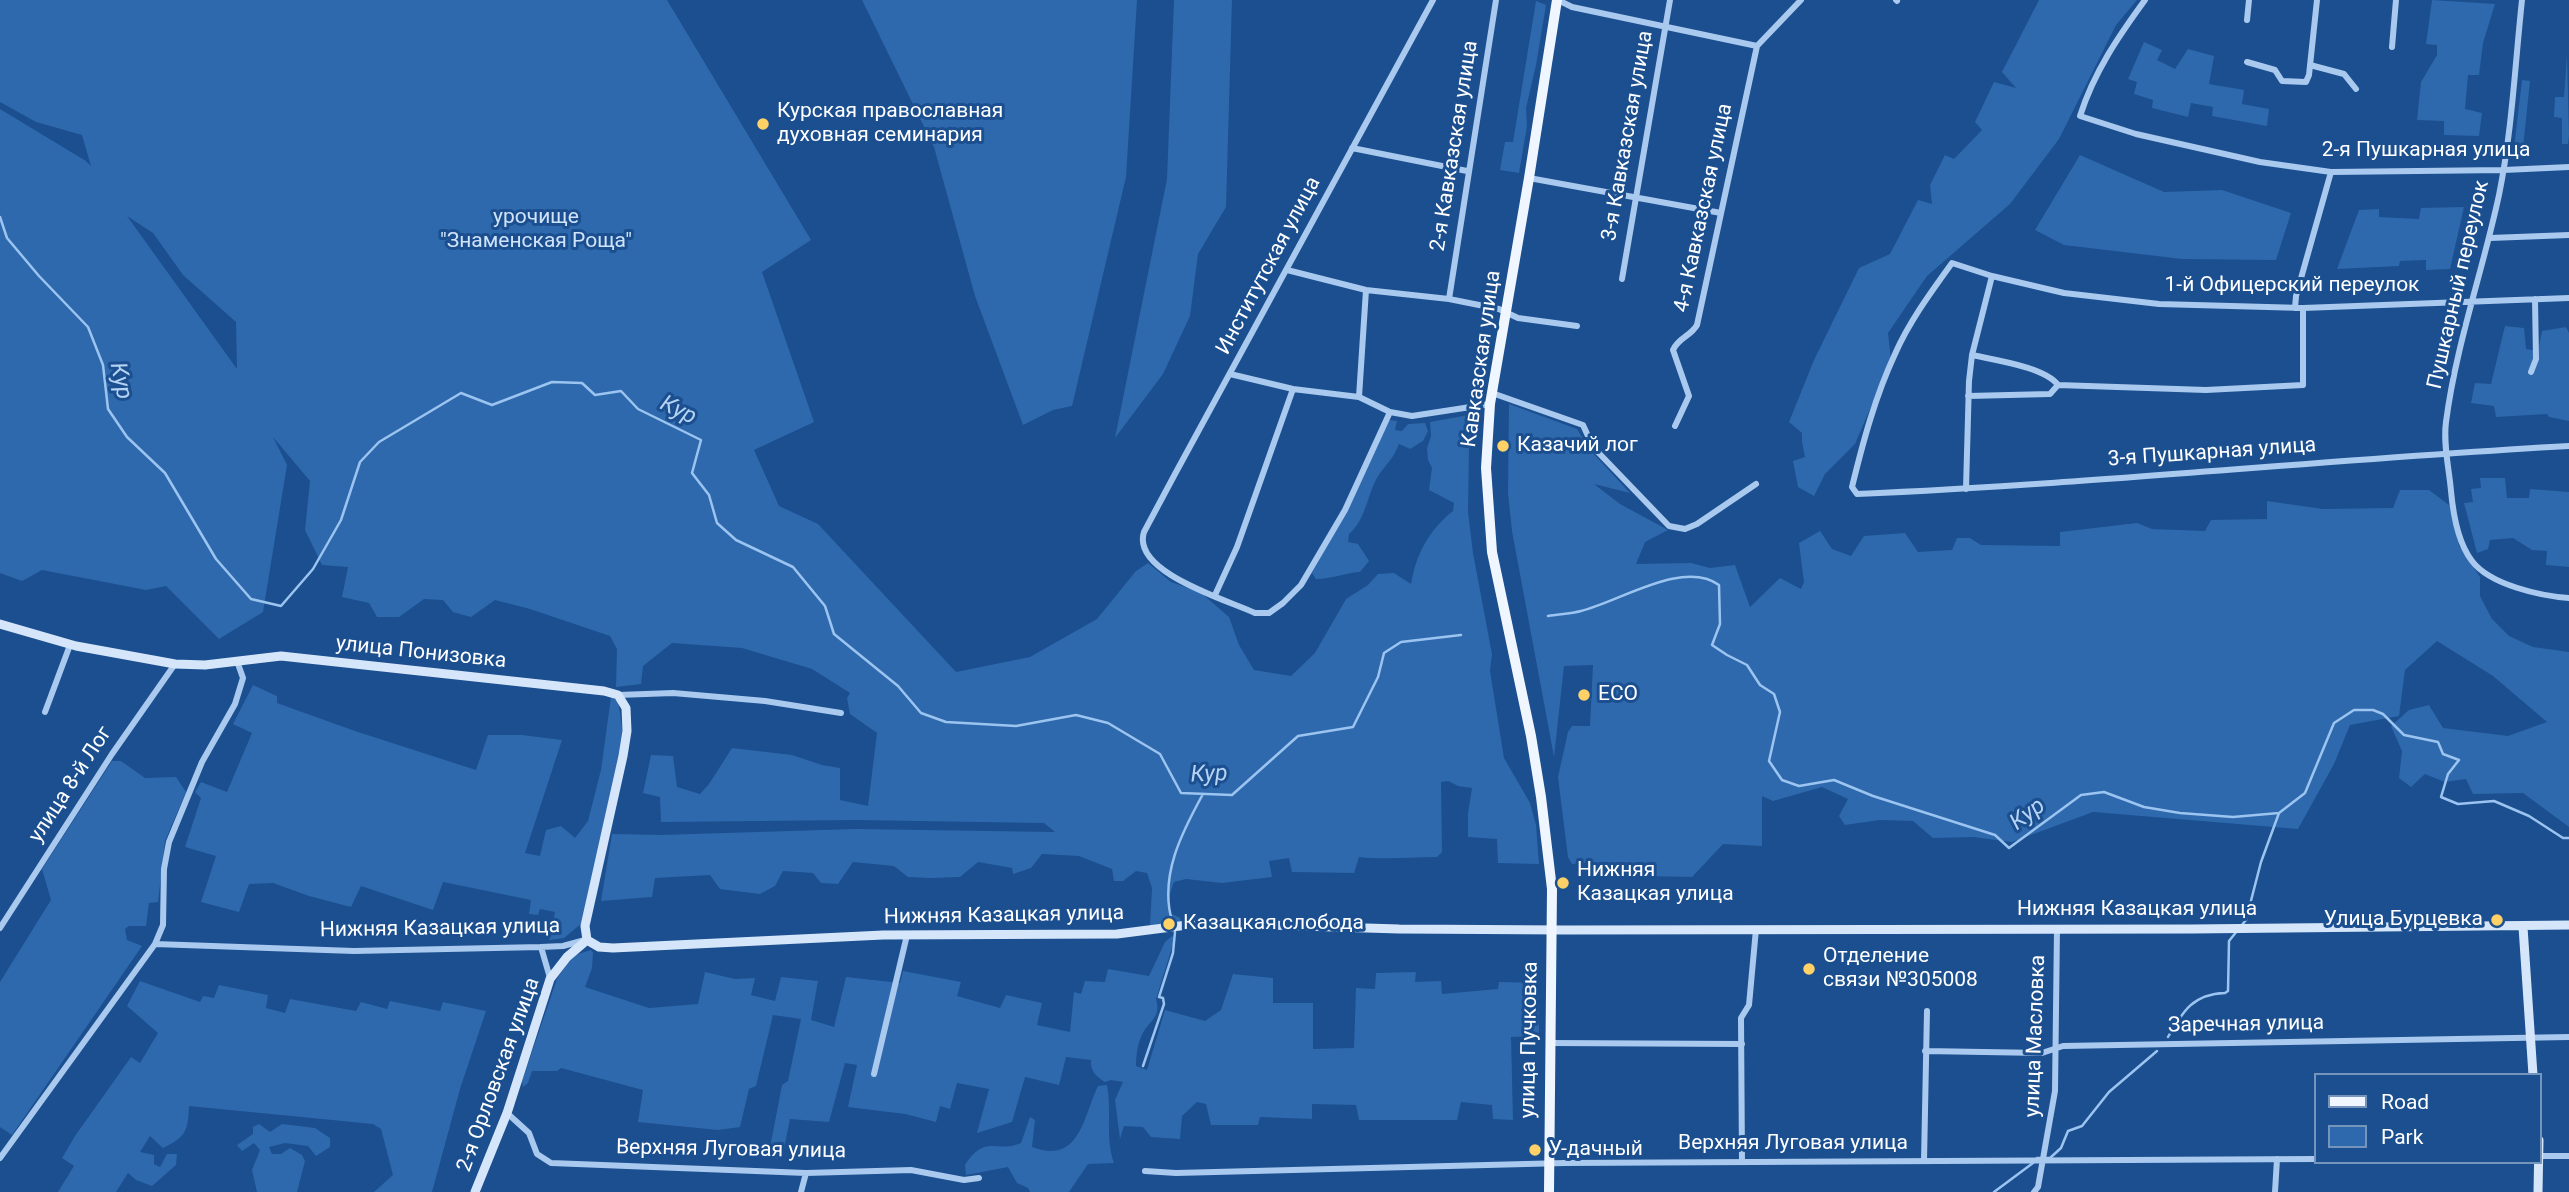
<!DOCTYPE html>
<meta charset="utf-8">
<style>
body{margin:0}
#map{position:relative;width:2569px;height:1192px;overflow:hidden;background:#1b4f8f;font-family:Roboto,sans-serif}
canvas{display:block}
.legend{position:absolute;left:2314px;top:1073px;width:228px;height:91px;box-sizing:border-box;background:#1b4f8f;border:2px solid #7695bc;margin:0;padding:9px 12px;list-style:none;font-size:21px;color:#fff}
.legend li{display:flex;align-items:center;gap:14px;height:35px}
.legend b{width:35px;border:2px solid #7695bc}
</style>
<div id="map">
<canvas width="2569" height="1192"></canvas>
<ul class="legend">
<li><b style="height:9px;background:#f0f6ff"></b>Road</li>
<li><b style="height:19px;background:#2e69ad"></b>Park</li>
</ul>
</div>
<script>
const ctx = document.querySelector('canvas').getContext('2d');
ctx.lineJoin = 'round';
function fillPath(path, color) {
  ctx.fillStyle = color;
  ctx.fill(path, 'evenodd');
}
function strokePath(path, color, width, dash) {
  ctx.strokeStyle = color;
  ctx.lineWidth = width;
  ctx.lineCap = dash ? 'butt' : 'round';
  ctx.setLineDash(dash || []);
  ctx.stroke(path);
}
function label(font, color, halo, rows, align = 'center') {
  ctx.font = font + ' Roboto,sans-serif';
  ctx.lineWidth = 6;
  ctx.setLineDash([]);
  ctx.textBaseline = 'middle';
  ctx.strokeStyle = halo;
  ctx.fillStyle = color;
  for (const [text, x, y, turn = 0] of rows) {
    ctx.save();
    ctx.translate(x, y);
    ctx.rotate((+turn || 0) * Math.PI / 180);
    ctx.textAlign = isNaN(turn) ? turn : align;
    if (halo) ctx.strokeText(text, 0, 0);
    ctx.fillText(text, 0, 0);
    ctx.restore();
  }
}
fillPath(new Path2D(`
 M0 0H667L811 240 762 272 814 422 754 450 779 506 818 524 956 672 1030 657 1097 619 1136 571 1148 563 1171 582 1200 592 1229 617 1239 645 1254 670 1291 676 1315 653 1346 599 1368 585 1378 574 1394 573 1411 584C1416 554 1429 530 1453 511L1454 503 1429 490 1432 468 1428 460 1427 448 1431 436 1430 422 1469 415 1477 417 1475 443 1469 449 1468 512 1473 553 1492 654 1490 671 1504 758 1530 803 1536 825 1539 864 1498 863 1497 839 1468 837V813L1472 788 1458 786 1448 781 1441 782 1442 852 1437 857C1411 857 1386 860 1359 857L1354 873 1292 872 1289 858 1269 861 1272 877 1222 883 1186 879 1174 882C1170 892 1167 903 1170 913L1180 918 1181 923 1150 926 1152 888 1147 873 1136 871 1123 881H1114L1112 869 1079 856 1042 854 1031 868 1013 874 1012 868 978 862 960 877 930 878 908 877 894 866 853 862 838 884 821 883 813 873 783 871 775 886 760 894 720 889 710 875 655 878 652 897 601 901 612 834 662 835 855 829 1055 832 1044 823 856 820 661 822 660 797 643 793 651 755 673 756 677 787 700 794 709 784 732 748 792 755 822 765 840 768V800L868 806 877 733 850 714 847 698 850 693 812 669 742 648 672 643 643 666 641 684 616 687 617 649 610 636 530 609 495 600 471 617 453 612 443 600 424 599 399 617H377L369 603 342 597 348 567 322 565 305 530 310 481 273 437 287 465 263 612 219 639 166 586 146 590 42 570 22 581 0 573V109L86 161 91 166 82 135 36 122 0 102ZM127 216 153 233 183 275 236 322 237 369Z
 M862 0H1137L1126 177 1072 406 1053 410 1023 425 975 296 934 147Z
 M1174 0H1232L1226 207 1198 254 1190 316 1163 374 1115 438 1167 179Z
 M2039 0H2137L2116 25 2059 139 2010 204 1927 276 1888 333 1891 360 1855 444 1825 474 1814 496 1798 487 1793 461 1805 457 1802 442V433L1789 422 1814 360 1859 268 1890 254 1918 200 1932 204 1930 185 1945 155 1954 159 1982 130 1975 122 1994 82 2016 88 2002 72Z
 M2432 0 2495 4 2483 43 2479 75H2468L2465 109 2482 113 2479 136 2444 135V121L2417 120 2421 82 2437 55V45L2426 44Z
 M1536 1 1546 5 1536 65 1526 108 1527 126 1519 173 1500 170 1505 142H1513Z
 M2144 42 2162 50 2157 60 2175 69 2188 49 2214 56 2209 84 2244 90 2242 104 2269 109 2267 126 2212 116 2213 107 2191 103 2188 117 2152 108 2153 100 2134 94 2137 82 2128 79Z
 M2567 55 2569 135 2568 144H2562V118L2554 117 2555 97H2564Z
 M2522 80 2530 81 2522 157 2514 148Z
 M2080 155 2164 192 2222 190 2291 213 2276 260 2182 259 2064 245 2035 230Z
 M2464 207 2450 269 2426 270V260L2400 261 2399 266 2337 269 2359 210 2379 209V217L2419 219 2421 208Z
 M2505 326 2524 328 2526 349 2538 351 2542 331 2566 327 2569 333V421L2549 417 2547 414 2496 417 2494 406 2471 403 2475 383 2491 384Z
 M1509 404 1577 429 1590 450 1630 493 1594 484 1620 504 1668 530 1645 542 1636 564 1691 563 1710 568 1735 565 1750 607 1780 578 1801 589 1804 582 1799 543 1820 531 1832 549 1851 556 1864 536 1905 533 1918 552 1952 550 1957 538H1970L1981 545 2060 546V532L2137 523 2152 529 2205 531 2211 520 2267 519V501L2323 509 2393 508 2400 490H2429L2453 508 2459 545 2480 577V596L2492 619 2509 636 2533 647 2569 652V827L2523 793 2473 794 2466 779 2445 782 2425 774 2411 787 2399 778 2402 751 2391 726 2409 710 2429 705 2443 728 2508 736 2547 722 2493 676 2437 641 2405 670 2399 716 2350 725 2334 764 2298 829 2093 812 2012 842 1973 837 1933 838 1913 821 1880 820 1845 825 1839 816 1848 799 1822 787 1773 801 1762 796V846L1723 844 1692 877 1599 875 1594 862 1572 864 1568 857 1558 777 1568 732 1572 726H1590L1593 665 1564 666 1554 757 1512 531 1508 493Z
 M1389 420 1397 421 1395 430 1402 431 1408 424 1425 423 1428 431 1423 441 1410 449 1399 444C1394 457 1388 463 1380 473 1367 492 1367 519 1349 534L1348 542 1358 544 1369 561 1360 572C1344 573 1332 579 1316 579L1312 573 1347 510Z
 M2480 478H2505L2507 498H2529L2530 489 2569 492V567L2546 565 2547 551 2532 550 2513 538 2490 540 2488 549 2477 553 2464 503 2473 502 2471 489 2481 488Z
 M253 685 277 696V703L355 731 476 770 488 735H522L562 740 525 853 540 856 546 830 561 826 575 838 588 821 601 770 611 697 618 701 623 733 617 772 582 923 564 938 549 940 555 912 540 909 538 915 529 914 531 900 443 882 433 910 361 886 351 907 309 896 273 883 249 884 239 912 201 902 216 856 185 847 201 798 195 792 201 782 227 792 252 733 233 724Z
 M112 761H121L145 778 176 777 186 792 165 841 158 902 149 903 146 926H129L125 929 127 940 142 946 12 1135 0 1127V982L51 900 42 869Z
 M1172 936 1175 938 1156 999C1161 1016 1152 1019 1144 1031 1138 1040 1136 1055 1136 1066L1147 1070 1165 1010 1205 1021 1221 1010 1233 974 1273 978V1003H1313V1049L1354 1048 1356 988 1375 989 1376 973 1416 972 1415 982 1441 981 1442 994 1498 989 1499 982 1538 983 1539 1036 1511 1037 1513 1120 1493 1119 1492 1105 1461 1102 1457 1120H1359L1356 1105 1312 1104V1119L1260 1117 1258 1125H1211L1206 1104 1197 1102 1182 1116 1180 1139 1151 1137 1143 1127 1124 1126 1120 1139 1115 1100 1123 1082 1111 1080 1105 1082C1096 1077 1090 1070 1091 1060L1066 1057 1059 1085 1025 1077 1012 1122 977 1133 989 1089 957 1083 950 1109 940 1106 936 1122 905 1114 848 1107 857 1065 845 1063 829 1122 790 1119 782 1159 768 1158 782 1085 788 1081 801 1019 773 1015 756 1086 749 1089 740 1127 718 1130 638 1122 643 1090 561 1068 557 1071H532L528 1083 523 1087 522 1081 557 979 572 956 591 950 593 953 592 968 585 987 649 1008 698 1004 705 972 735 979 755 978 751 995 775 1001 781 977 818 981 811 1020 834 1027 846 977 900 983 903 971 961 982 957 996 1000 1008 1006 995 1042 1003 1037 1025 1070 1032 1074 992 1081 994 1085 981 1105 982 1108 969 1149 976 1165 942Z
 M140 981 200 1002 203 996 214 998 219 985 268 995 266 1008 285 1013 290 999 356 1011 361 1002 387 1009 390 1001 440 1011 443 1002 486 1011 460 1089 432 1192H374L393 1175 381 1129 373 1124 189 1106C188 1131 186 1137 163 1148L150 1136 140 1152 154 1155V1164L160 1167 167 1154H177L176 1165 152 1186 136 1180 128 1173 116 1192H58L74 1166 62 1158 75 1136 131 1057 140 1063 158 1033 127 1006Z
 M1107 1085C1112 1113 1105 1137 1114 1163L1088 1164 1069 1192H1030L1028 1188 1017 1183 1008 1167 966 1175 965 1165C986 1133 996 1154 1021 1143L1030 1117 1035 1120 1032 1147C1080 1165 1083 1117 1098 1086Z
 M259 1124 270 1132 282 1124 315 1128 330 1138V1147L316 1156 308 1146 285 1143 269 1147 272 1154H281L290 1148 302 1155 305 1161 297 1192H257L252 1170 260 1150 254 1143 242 1151 237 1145 253 1134V1127Z`), '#2e69ad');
strokePath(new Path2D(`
 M0 217 7 238 39 276 88 327 103 365 108 409 127 437 165 473 216 559 251 599 281 606 313 569 341 520 360 462 379 442 461 393 492 405 552 382 582 383 595 395 621 391 638 409 701 440 692 473 709 495 717 523 736 540 793 567 825 606 834 634 898 686 921 713 946 722 1016 726 1076 715 1108 723 1160 754 1181 793 1232 795 1298 736 1353 727 1378 677 1384 653 1401 642 1461 635
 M1548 616C1559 614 1570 614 1581 611 1619 602 1683 559 1719 585L1720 624 1712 645 1727 655 1747 665 1760 685 1774 694 1780 712 1769 761 1782 780 1799 786 1834 780 1873 796 1995 835 2009 848 2081 795 2104 792 2144 807 2180 813 2233 817 2279 813 2305 793 2334 723 2354 710H2373L2383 714 2404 735 2438 742 2443 754 2459 760 2448 774 2441 797 2458 804 2494 801 2529 816 2563 838H2569
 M1172 921C1159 876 1182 832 1203 794
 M2241 926 2246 920 2261 862 2279 813
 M2168 1037C2183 1011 2193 994 2225 993L2228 991 2229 941 2237 931
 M1143 1066 1164 1004 1163 998 1159 997 1173 953 1175 932
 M2037 1158H2050L2061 1148 2068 1131 2082 1126 2109 1092 2157 1051
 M1994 1192 2033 1163`), '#9cc4f0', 2.5);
strokePath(new Path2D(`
 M1558 0 1572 7 1757 46
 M1896 0 1897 1
 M2145 0C2118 37 2094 72 2080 116L2136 134 2260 162 2331 172 2504 170 2569 167
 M2522 0C2515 65 2512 131 2499 195 2483 270 2456 345 2446 422 2443 444 2449 468 2451 491 2453 513 2458 543 2472 561 2490 585 2541 596 2569 598
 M2247 20 2249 0
 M2392 47 2396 0
 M2247 62 2275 70 2282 81 2306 82 2309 75 2317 0
 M2310 65 2344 74 2356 89
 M1352 148 1467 171
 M1529 178 1721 213
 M2490 238 2569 235
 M1287 270 1366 290 1449 299 1499 309 1518 318 1577 326
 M1622 279 1670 0
 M2569 298 2303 308 2159 304 2064 293 1992 276 1952 263C1931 292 1909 322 1895 354 1875 397 1863 442 1852 487L1857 494C2095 484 2331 459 2569 446
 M1449 299 1496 0
 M2295 308 2296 296 2331 172
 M1972 355C1994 360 2045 367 2058 385L2206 390 2303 385V308
 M2531 372 2536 359 2535 299
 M1230 374 1293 389 1359 397 1390 412 1412 416 1490 404
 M1492 393 1583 425 1593 447 1669 526 1685 529 1697 524 1756 484
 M1968 396 2050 394 2058 385
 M1359 397 1366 290
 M1390 412 1345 510 1301 585 1283 603 1269 613H1255C1227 600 1131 572 1144 532L1175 474 1433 0
 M1675 426 1689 396 1673 350C1678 338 1691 336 1697 325L1757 46 1801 0
 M1966 489 1969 381 1972 355 1992 276
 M1215 595 1237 547 1293 389
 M618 695 673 693 765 701 841 713
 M45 712 70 645
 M0 928 112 754 175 664
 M155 944 354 951 541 947 563 946 585 940
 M541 947 550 978
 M1550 1043 1742 1044
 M1925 1051 2042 1053 2063 1046 2569 1037
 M874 1074 907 935
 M507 1113 529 1133 537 1154 551 1163 806 1173 911 1170 964 1180 979 1178
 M2539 1156H2569
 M0 1158 155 944 163 925 164 869 169 842 202 762 235 704 243 678 237 661
 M1924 1161 1927 1011
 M1742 1162 1741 1018 1749 1005 1756 929
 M1145 1171 1176 1173 1565 1163 2315 1159
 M801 1192 806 1173
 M2034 1192 2038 1187 2055 1091 2057 928
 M2275 1192 2277 1159`), '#a9c9ee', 6);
strokePath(new Path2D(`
 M0 624 76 646 175 664 205 665 281 656 604 691 618 695 626 708 627 731 623 756 585 926 587 940
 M2523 927 2533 1075
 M587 940 599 947 613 948 883 935 1117 934 1203 923 1399 929 1565 930 2192 929 2569 925
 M475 1192 507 1113 550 979 567 957 587 940
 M2538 1192 2539 1140`), '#d6e6fa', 9);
strokePath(new Path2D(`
 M1549 1192 1552 889 1541 797 1531 736 1492 552 1486 468 1490 404 1529 178 1557 0`), '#f0f6ff', 10);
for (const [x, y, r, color] of [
 [763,124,7,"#ffd166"],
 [1503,446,7,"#ffd166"],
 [1584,695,7,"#ffd166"],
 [1563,883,7,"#ffd166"],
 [2497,920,7,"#ffd166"],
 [1169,924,7,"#ffd166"],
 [1809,969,7,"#ffd166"],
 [1535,1150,7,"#ffd166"]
]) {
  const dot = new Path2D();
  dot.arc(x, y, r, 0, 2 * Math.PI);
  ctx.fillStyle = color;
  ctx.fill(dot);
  strokePath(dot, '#1b4f8f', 2.5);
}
label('21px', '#fff', '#1b4f8f', [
 ["Курская православная",777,112],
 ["духовная семинария",777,136],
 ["Казачий лог",1517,446],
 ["ECO",1598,695],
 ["Нижняя",1577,871],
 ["Казацкая улица",1577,895],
 ["Улица Бурцевка",2483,920,"right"],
 ["Казацкая слобода",1183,924],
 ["Отделение",1823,957],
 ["связи №305008",1823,981],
 ["У-дачный",1549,1150]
], 'left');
label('21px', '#fff', '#1b4f8f', [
 ["3-я Кавказская улица",1628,136,-80],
 ["2-я Кавказская улица",1455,146,-81],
 ["2-я Пушкарная улица",2426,151],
 ["4-я Кавказская улица",1704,208,-78],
 ["Институтская улица",1269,266,-62],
 ["Пушкарный переулок",2459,285,-77],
 ["1-й Офицерский переулок",2292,286],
 ["Кавказская улица",1482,359,-82],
 ["3-я Пушкарная улица",2212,453,-4],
 ["улица Понизовка",421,653,6],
 ["улица 8-й Лог",71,785,-57],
 ["Нижняя Казацкая улица",2137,910],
 ["Нижняя Казацкая улица",1004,916,-1],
 ["Нижняя Казацкая улица",440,929,-1],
 ["Заречная улица",2246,1025,-1],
 ["улица Масловка",2036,1036,-88],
 ["улица Пучковка",1530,1040,-89],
 ["2-я Орловская улица",499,1075,-70],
 ["Верхняя Луговая улица",1793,1144],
 ["Верхняя Луговая улица",731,1150,1]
]);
label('21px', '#cfe3fa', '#1b4f8f', [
 ["урочище",536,218],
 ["\"Знаменская Роща\"",536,242]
]);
label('italic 23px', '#b5d3f5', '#1b4f8f', [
 ["Кур",120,381,78],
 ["Кур",678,411,26],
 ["Кур",1209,775,-2],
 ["Кур",2028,815,-37]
]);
</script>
